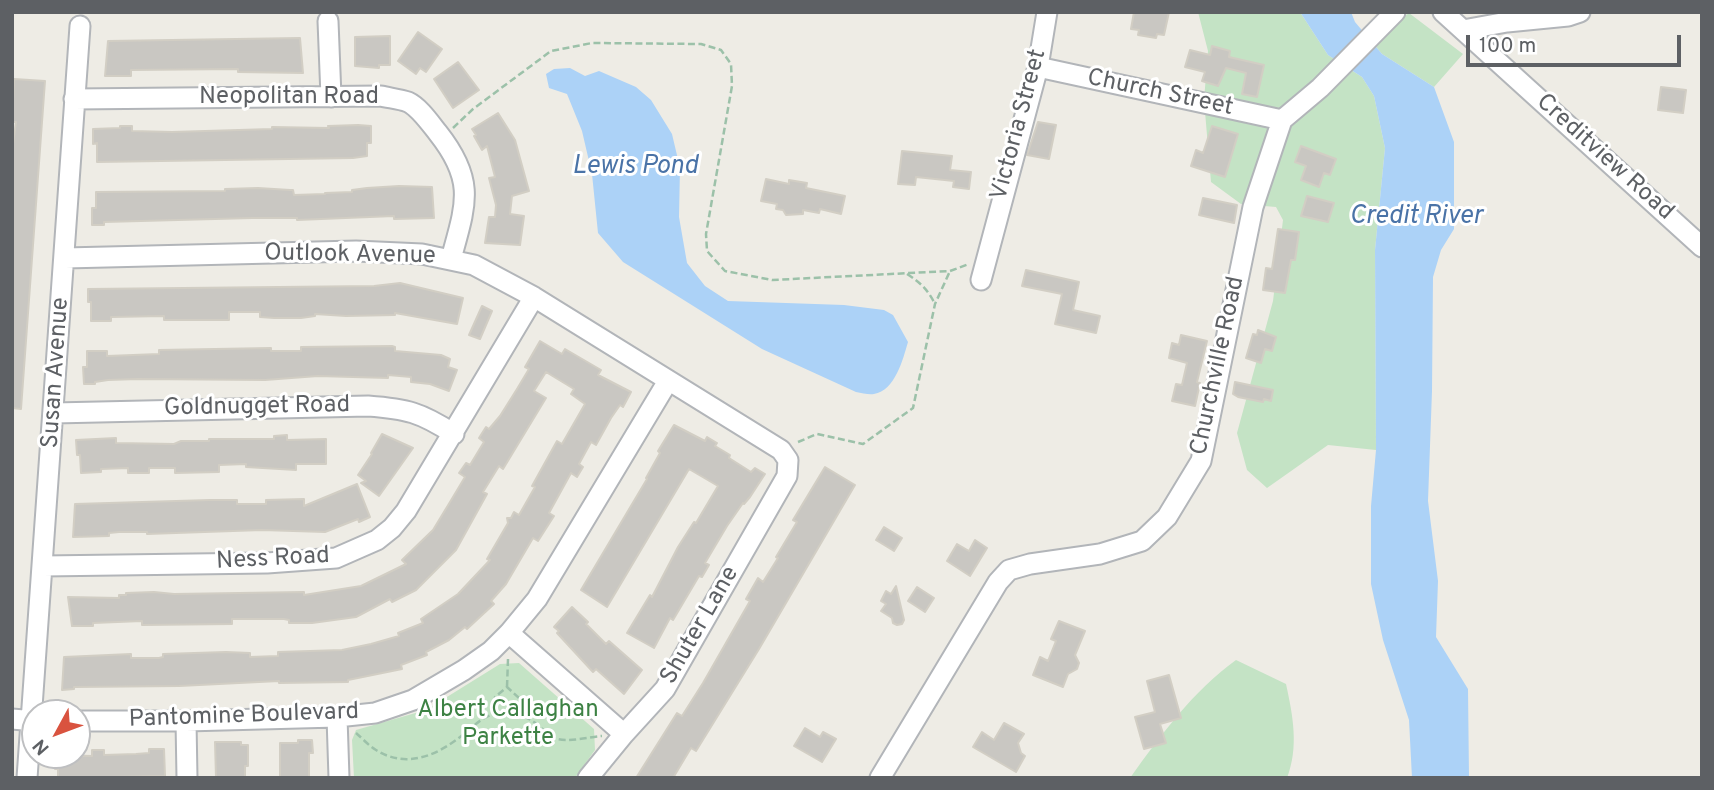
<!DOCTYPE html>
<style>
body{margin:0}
#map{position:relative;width:1714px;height:790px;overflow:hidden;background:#eeece5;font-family:Overpass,sans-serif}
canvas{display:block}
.frame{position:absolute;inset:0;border:14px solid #5d6064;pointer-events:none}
.north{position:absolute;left:21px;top:699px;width:70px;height:70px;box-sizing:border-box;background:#fff;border:2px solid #bebfc1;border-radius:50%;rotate:229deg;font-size:19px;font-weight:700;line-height:28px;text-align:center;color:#5d6064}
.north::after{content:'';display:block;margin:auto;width:24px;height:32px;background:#d9533f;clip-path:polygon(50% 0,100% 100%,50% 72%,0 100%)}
.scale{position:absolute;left:1466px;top:35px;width:215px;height:32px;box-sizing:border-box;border:4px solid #5d6064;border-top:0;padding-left:9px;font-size:21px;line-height:24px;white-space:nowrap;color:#5d6064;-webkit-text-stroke:5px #fff;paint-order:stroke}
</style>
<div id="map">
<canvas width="1714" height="790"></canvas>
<div class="frame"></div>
<div class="north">N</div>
<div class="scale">100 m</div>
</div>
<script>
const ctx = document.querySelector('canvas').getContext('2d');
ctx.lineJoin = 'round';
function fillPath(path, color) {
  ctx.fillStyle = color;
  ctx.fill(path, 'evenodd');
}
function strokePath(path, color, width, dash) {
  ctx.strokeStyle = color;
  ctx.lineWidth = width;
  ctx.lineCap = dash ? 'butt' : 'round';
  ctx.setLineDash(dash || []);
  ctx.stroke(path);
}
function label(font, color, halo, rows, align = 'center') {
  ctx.font = font + ' Overpass,sans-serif';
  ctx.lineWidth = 6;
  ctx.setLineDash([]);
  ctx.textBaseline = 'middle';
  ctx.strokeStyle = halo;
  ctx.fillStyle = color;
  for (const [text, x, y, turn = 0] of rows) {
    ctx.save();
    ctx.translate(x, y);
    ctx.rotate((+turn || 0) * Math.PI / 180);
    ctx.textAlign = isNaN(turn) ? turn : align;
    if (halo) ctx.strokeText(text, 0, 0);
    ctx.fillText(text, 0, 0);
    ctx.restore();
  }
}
fillPath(new Path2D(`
 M1198 12H1300L1328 55 1362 77 1374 96 1385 148 1375 250 1376 450 1328 445 1267 488 1247 470 1237 433 1273 301 1283 220 1276 207 1241 204 1211 182 1204 100 1208 51Z
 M1409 13 1463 54 1434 87 1382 54 1371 41Z
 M1236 660 1286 684C1293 716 1299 747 1287 778H1130C1161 735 1193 691 1236 660Z
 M519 663 594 729 595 750 575 778H354L352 740 356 730 426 710 500 664Z`), '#c4e3c5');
fillPath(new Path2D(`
 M1300 12H1351L1355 22 1382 54 1434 87 1454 142V229L1441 250 1433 277 1432 391 1428 501 1438 581 1436 637 1468 689 1469 778H1412L1409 720 1383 640 1371 584V506L1376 450 1375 250 1385 148 1374 96 1362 77 1328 55Z
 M570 68 585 76 599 71 636 87 651 100 672 134 680 168 679 217 687 263 705 286 728 301 844 305 884 310 893 315 908 342C903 359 895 391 874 394 869 395 862 393 856 392L762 349 623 262 598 233 592 174 582 131 567 94 549 88 546 74 554 69Z`), '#acd2f7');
const building = new Path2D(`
 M1134 12H1169L1164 35 1157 34 1156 38 1138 35 1139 30 1131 29Z
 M418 32 442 49 426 72 420 68 416 74 398 61Z
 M390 36V65H379V68L355 66V37Z
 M300 38 303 73 238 72V69L131 70V76H105L108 41Z
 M1212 46 1230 51 1229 57 1264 65 1257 97 1242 94 1246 73 1226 68 1218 86 1202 81 1205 72 1185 67 1190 50 1210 55Z
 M458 62 479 90 453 108 434 79Z
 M14 79 45 81 21 409 12 408V151L16 122H12Z
 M1661 87 1686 90 1683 113 1658 110Z
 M498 113 515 140 529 191 512 196 510 214 524 216 520 245 485 243 489 217H495L496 205 489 178 495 177 487 146 482 150 474 136 476 135 472 129Z
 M1038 122 1056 125 1049 159 1027 155Z
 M358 125 371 126V143H367V156L353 158 97 162V143L93 144V129L120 128V126H132V131L172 132 272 129V127L329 128 328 126Z
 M1212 126 1238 134 1225 177 1191 166 1196 150 1203 153Z
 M1301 146 1336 159 1330 175 1324 173 1319 187 1301 180 1306 166 1295 162Z
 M902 151 952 156 950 170 971 172 969 189 953 187 954 181 916 177 915 185 898 184Z
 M766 179 789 184V180L807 183 806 188 845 196 841 214 820 209 819 213 803 210V214L786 215 783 210 776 209 777 204 761 201Z
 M399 186 432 187 434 218 394 219V216L297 220V218H252L104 222V225H92V208H96V192L225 191V189L258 188 290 190H293L294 195 325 194V193L352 192V190L367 188Z
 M1307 196 1334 203 1328 222 1301 216Z
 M1203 198 1237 205 1234 223 1199 215Z
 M1278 229 1299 232 1295 260H1291L1285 293 1263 290 1266 268 1272 269Z
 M1026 270 1079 282 1073 310 1100 316 1096 333 1055 324 1062 294 1022 286Z
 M400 283 463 298 457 324 395 313V315L346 316 315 314V316L301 318H274L260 317V312H229V320H164V316L111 317V321H91V302H88V289L374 286Z
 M482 306 492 311 480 339 469 335Z
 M1258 330 1276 337 1272 351 1265 349 1261 363 1246 358 1253 334 1257 335Z
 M1181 335 1207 341 1197 382 1200 383 1195 406 1172 401 1176 384 1182 385 1187 363 1169 358 1172 343 1179 345Z
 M540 341 562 354 565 349 601 370 598 375 631 392 623 407 620 405 611 418 596 445 591 442 579 464 583 467 577 477 571 473 549 513 554 516 538 541 533 538 506 584 491 601 494 604 467 629 465 627 449 640 426 652 427 655 401 665 402 669 348 680V682L279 683V681L179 686 74 687V689L62 690 64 657 131 654V658H159L163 657V654L226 652 250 653V657L278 656V652L342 650 371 644 399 636 398 633 423 623 421 619 458 594 490 560 487 559 508 523 507 518H511L514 512 519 515 535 487 532 486 557 441 562 444 585 404 571 394 574 389 546 372 534 391 546 398 503 469 499 466 483 492 487 494 456 550 416 590 392 602 390 599 356 617 312 623H289V620L284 619H232V624L142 625V621L93 623V626H72L68 597 119 598V595H126V593L154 592 174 594 304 592V595L361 586 406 564 402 560 433 530 450 502 465 477 459 473 466 463 470 465 484 442 479 438 486 427 489 429 500 416 517 389 529 369 525 367Z
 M392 346 395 347V351L441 355 450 359 448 367 457 370 449 391 430 384 411 382V377L388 375V378L318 376 265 380 138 379 108 380 95 382V384H84L83 367H87V351H107V356L159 354V350L271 348V351H301V347Z
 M1235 382 1273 390 1271 401 1264 399 1263 402 1238 397 1233 394Z
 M674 425 705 441 707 437 717 443 715 446 730 455 729 458 751 472 755 468 765 474 750 497 744 504 743 503 727 526 705 563 709 565 702 577 699 576 673 620 670 618 654 648 627 633 650 595 652 597 678 547 694 522 696 523 718 486 689 469 607 607 581 590 647 479 646 478 660 453 658 451Z
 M382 434 413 448 379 496 361 483 366 481 358 475 372 454 371 453Z
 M287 435V440L326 439V464H296V470L246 467V464L219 465V472L175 473V468H149V473H128V468L101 469V472L81 473 80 455H77L76 440 116 438V443L174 444 181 441H209V439H274V436Z
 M825 467 855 485 759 649 696 751 691 748 673 778H636L677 713 682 716 703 683 750 601 746 599 758 578 763 582 778 558 776 557 797 522 793 520Z
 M357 484 370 517 359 522 358 519 325 532 262 530 147 534V532H119L109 533V536L73 537 75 504 210 500H237V504H266V500L304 499V506Z
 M884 527 902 538 894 551 876 540Z
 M975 540 987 548 970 576 947 561 957 544 969 551Z
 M896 586 904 620 902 624 897 625 893 623 892 618 881 611 886 604 881 601 886 591 891 594Z
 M917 587 934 598 925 612 908 601Z
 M572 607 588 622 586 624 606 644 609 641 642 670 624 694 596 669 593 672 557 633 559 631 554 627Z
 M1059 621 1085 631 1075 655 1079 663 1077 669 1068 674 1063 687 1033 675 1040 657 1048 661 1056 641 1051 639Z
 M1169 675 1181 718 1160 724 1166 743 1144 749 1135 717 1155 712 1147 681Z
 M1004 723 1024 734 1018 743 1021 753 1025 756 1016 772 973 747 982 732 994 740Z
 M805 728 820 737 823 732 836 739 822 762 794 746Z
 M298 740H312L313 753H309V778H280V743H298Z
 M215 742H241V745H248V766H245V778H216Z
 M149 749H164L165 776 58 778V769H55V755L92 756V750H104V755L136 754 149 753Z`);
fillPath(building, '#c9c7c2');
strokePath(building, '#d2cec4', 2);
const minor = new Path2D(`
 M1443 12 1702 247
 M328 21 331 97
 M1463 30 1507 22 1568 16 1580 12
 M1038 67 1282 120
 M74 99 381 96C389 98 400 99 408 102 419 107 430 123 438 133 476 181 466 204 451 259
 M65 258 356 251 422 254 474 265 534 297 781 450 788 460 787 476 665 689 624 734 588 778
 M981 280 1038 67 1047 12
 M54 413 368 406C407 409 420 412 454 434
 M43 566 267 563 336 558 377 540 392 528 406 511 534 297
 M509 633 624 734
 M337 717 339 778
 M12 719 35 721
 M77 721H186L337 717 375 713 413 700 464 670 491 651 509 633 537 599 668 381
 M186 721 187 778
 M27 778 80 26
 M880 778 998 582 1009 570 1030 564 1100 554 1142 541 1167 517 1201 461 1253 207 1282 120 1320 88 1395 12`);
strokePath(minor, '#b2b5b9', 23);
strokePath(new Path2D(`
 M453 128 473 109 551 51 592 43 701 44 721 50 731 64 732 86 706 234 707 251 725 271 772 280 950 271 969 264
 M907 274C920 282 928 290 935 304
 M798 442 817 434 863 444 913 408 935 304 950 271
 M507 687 508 659
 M495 714V697L507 687 519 698 521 712
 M356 733C362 738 369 746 376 750 408 770 440 754 465 733 475 725 484 715 497 714 515 713 528 715 541 728 546 732 548 736 554 738 567 743 588 737 602 736`), '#9cc1a9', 2.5, [7, 3.5]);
strokePath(minor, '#fff', 19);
label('24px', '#5d6064', '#fff', [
 ["Church Street",1160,94,12],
 ["Neopolitan Road",289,98],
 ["Victoria Street",1020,125,-75],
 ["Creditview Road",1604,158,42],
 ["Outlook Avenue",350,256,1],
 ["Churchville Road",1219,366,-78],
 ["Susan Avenue",57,373,-86],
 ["Goldnugget Road",257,408,-1],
 ["Ness Road",273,560,-3],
 ["Shuter Lane",701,626,-60],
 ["Pantomine Boulevard",244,717,-2]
]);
label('24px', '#3d8244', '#fff', [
 ["Albert Callaghan",508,711],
 ["Parkette",508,739]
]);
label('italic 26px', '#4a73a7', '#fff', [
 ["Lewis Pond",635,168],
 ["Credit River",1416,218]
]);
</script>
